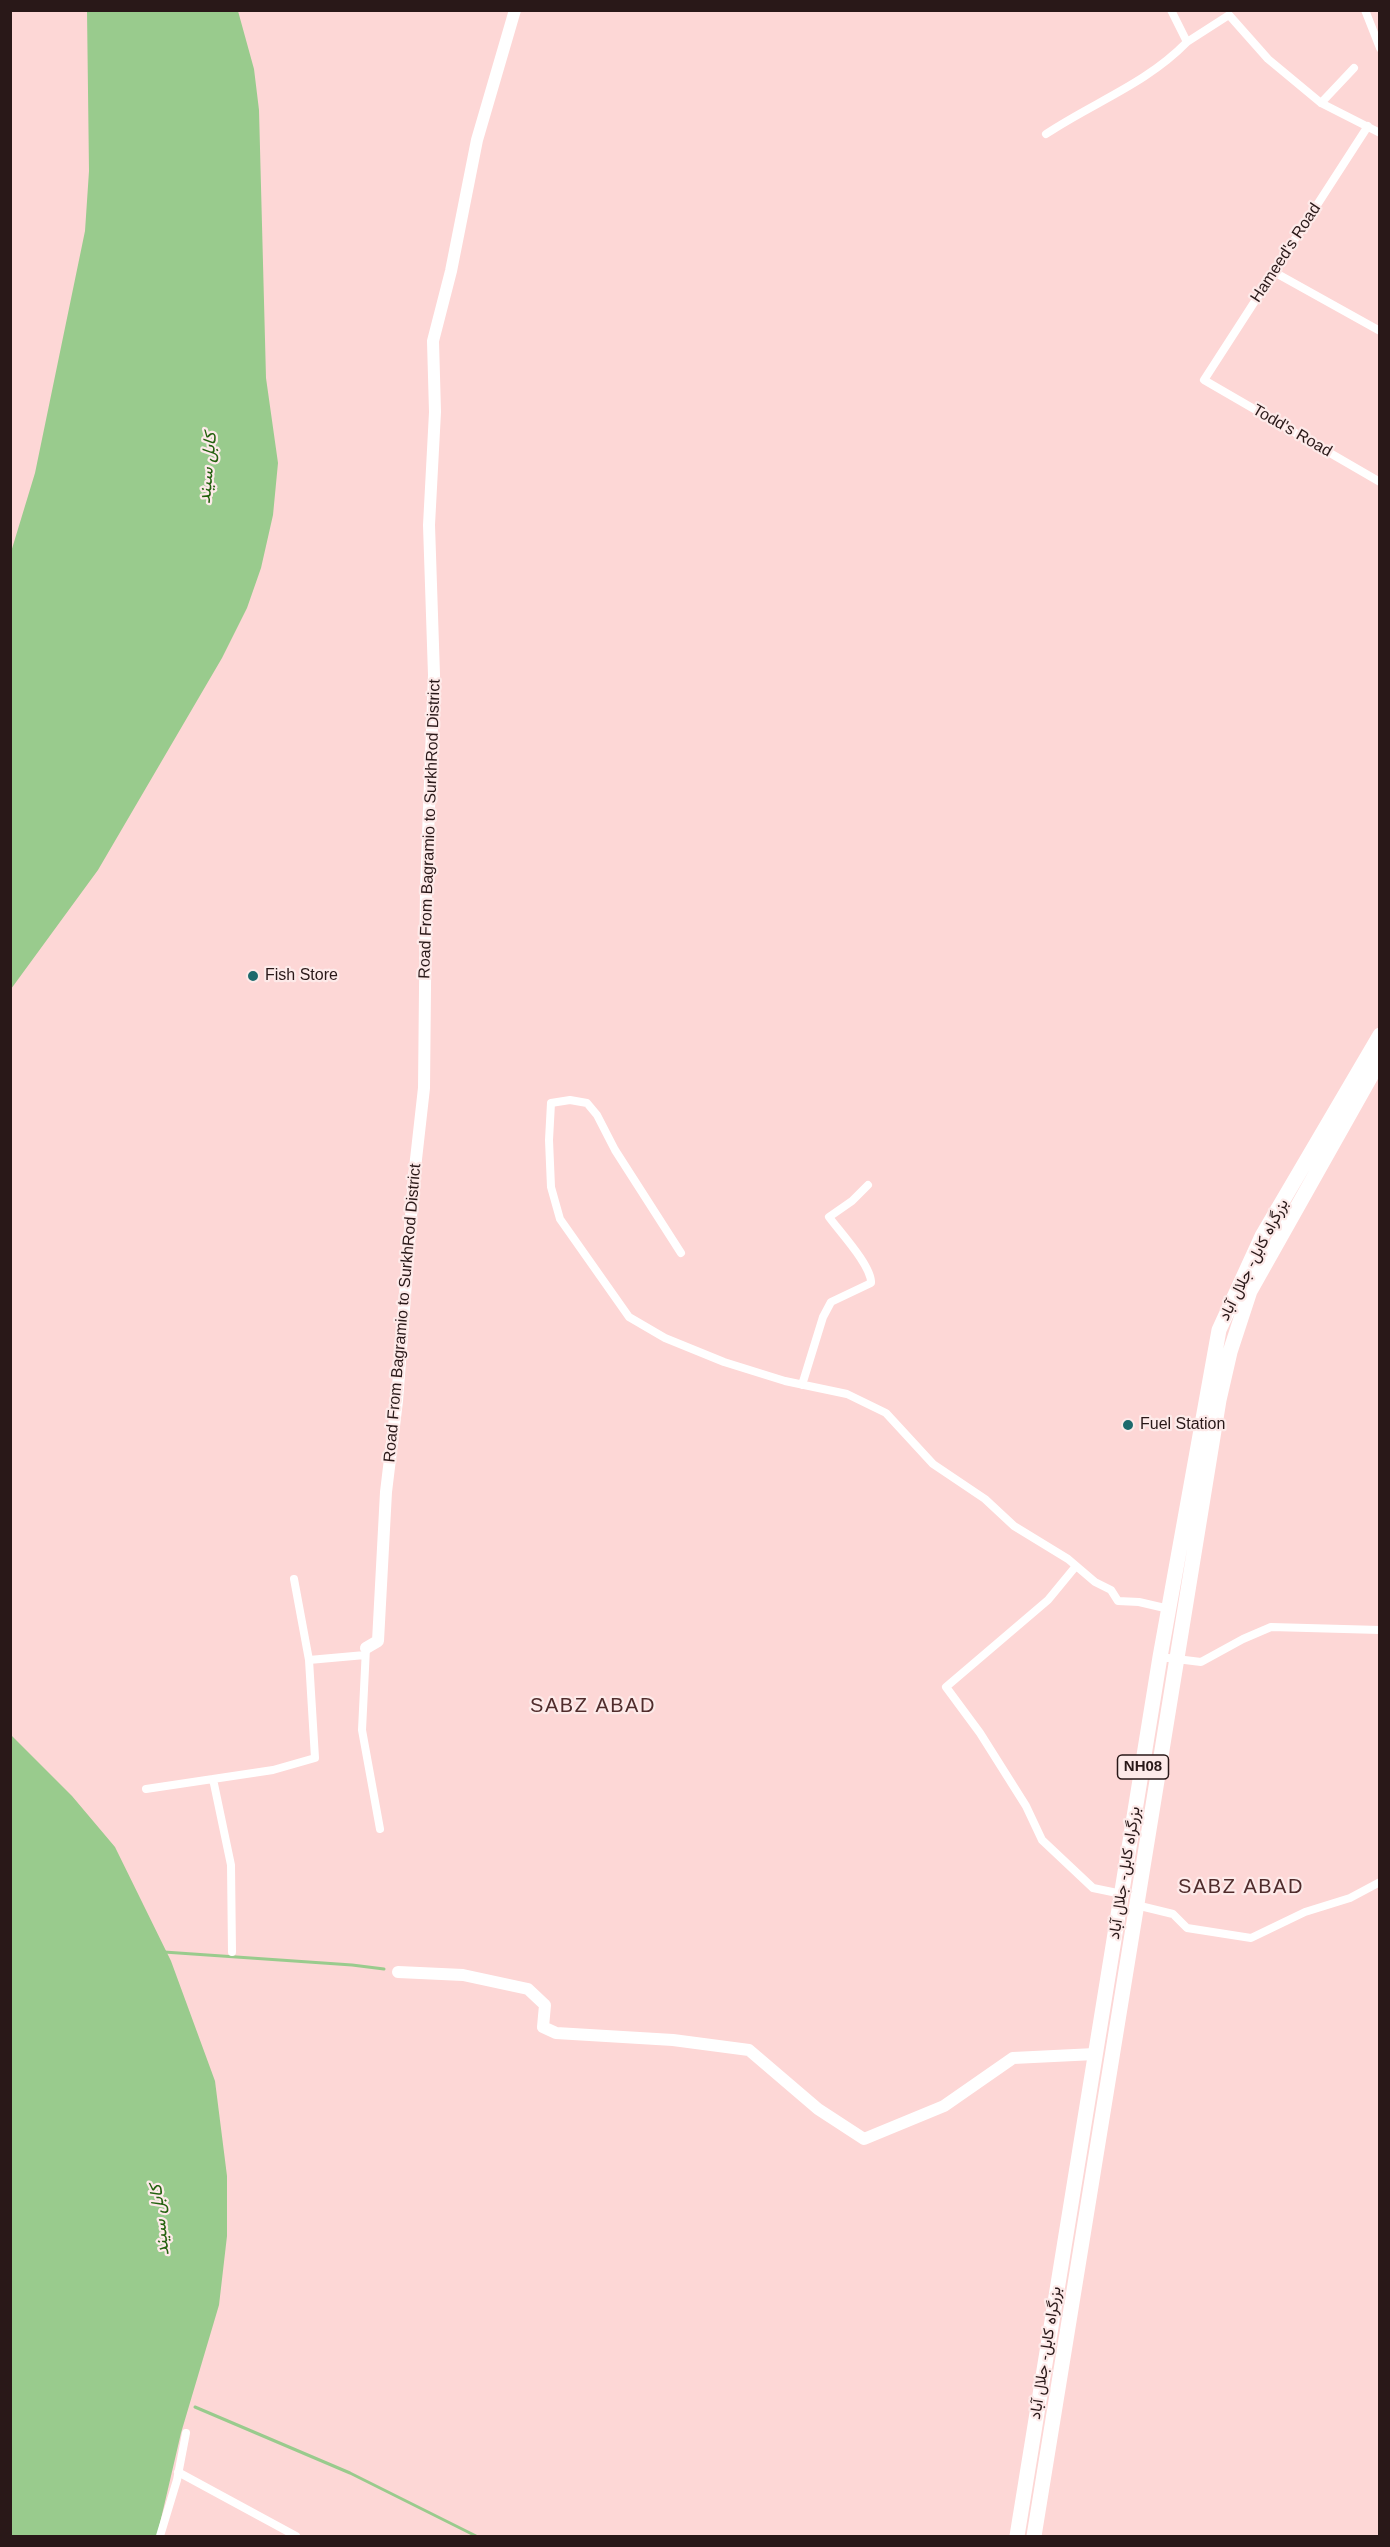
<!DOCTYPE html>
<meta charset="utf-8">
<style>
body{margin:0}
#map{position:relative;width:1390px;height:2547px;overflow:hidden;background:#fdd7d6;font-family:Arial,sans-serif}
canvas{display:block}
.frame{position:absolute;inset:0;border:12px solid #291818;pointer-events:none}
</style>
<div id="map">
<canvas width="1390" height="2547"></canvas>
<div class="frame"></div>
</div>
<script>
const ctx = document.querySelector('canvas').getContext('2d');
ctx.lineJoin = 'round';
function fillPath(path, color) {
  ctx.fillStyle = color;
  ctx.fill(path, 'evenodd');
}
function strokePath(path, color, width, dash) {
  ctx.strokeStyle = color;
  ctx.lineWidth = width;
  ctx.lineCap = dash ? 'butt' : 'round';
  ctx.setLineDash(dash || []);
  ctx.stroke(path);
}
function label(font, color, halo, rows, align = 'center') {
  ctx.font = font + ' Arial,Vazirmatn,sans-serif';
  ctx.lineWidth = 4.5;
  ctx.setLineDash([]);
  ctx.textBaseline = 'middle';
  ctx.strokeStyle = halo;
  ctx.fillStyle = color;
  for (const [text, x, y, turn = 0] of rows) {
    ctx.save();
    ctx.translate(x, y);
    ctx.rotate((+turn || 0) * Math.PI / 180);
    ctx.textAlign = isNaN(turn) ? turn : align;
    if (halo) ctx.strokeText(text, 0, 0);
    ctx.fillText(text, 0, 0);
    ctx.restore();
  }
}
fillPath(new Path2D(`
 M87 11H238L254 69 259 110 266 378 278 463 273 515 261 568 247 608 222 658 98 870 11 989V552L35 473 85 231 89 171Z
 M10 1734 72 1796 115 1847 171 1961 215 2081 227 2176V2236L219 2305 181 2433 157 2536H11Z`), '#99cb8d');
strokePath(new Path2D(`
 M164 1952 352 1965 384 1969
 M195 2407 350 2473 476 2536`), '#99cb8d', 3);
strokePath(new Path2D(`
 M1171 10 1187 42 1229 15 1268 59 1321 103 1380 133
 M1365 10 1380 48
 M1321 103 1354 68
 M1368 126 1204 380 1380 482
 M1046 134C1094 102 1146 84 1187 42
 M1274 272 1380 331
 M681 1253 615 1150 597 1115 587 1103 570 1100 551 1103 549 1140 551 1187 560 1219 629 1317 665 1338 724 1362 785 1381 847 1394 886 1413 933 1464 985 1499 1014 1526 1068 1559 1095 1582 1111 1590 1118 1601 1139 1602 1169 1609
 M802 1385 823 1317 831 1302 871 1283C872 1266 839 1231 829 1217L852 1201 868 1185
 M1076 1566 1048 1600 946 1687 980 1733 1026 1806 1042 1840 1093 1888 1122 1894
 M366 1648 362 1730 380 1829
 M1160 1657 1201 1662 1243 1639 1271 1627 1380 1630
 M309 1660 365 1655
 M213 1779 231 1865 232 1952
 M146 1789 273 1770 315 1758 309 1660 294 1579
 M1136 1905 1173 1914 1187 1928 1251 1938 1305 1912 1350 1898 1380 1882
 M178 2472 296 2536
 M160 2536 177 2480 186 2433`), '#fff', 8);
strokePath(new Path2D(`
 M366 1648 378 1641 386 1492 397 1401 414 1177 424 1088 426 889 434 675 429 525 435 412 433 341 451 271 477 140 515 10
 M398 1972 463 1975 528 1989 545 2005 543 2027 556 2033 673 2040 749 2050 818 2109 864 2139 944 2106 1013 2058 1095 2054`), '#fff', 12);
strokePath(new Path2D(`
 M1017 2536 1160 1657 1219 1330 1262 1236 1380 1035
 M1034 2536 1219 1400 1230 1352 1250 1291 1380 1060`), '#fff', 15);
for (const [x, y, r, color] of [
 [253,976,6,"#1d6a6d"],
 [1128,1425,6,"#1d6a6d"]
]) {
  const dot = new Path2D();
  dot.arc(x, y, r, 0, 2 * Math.PI);
  ctx.fillStyle = color;
  ctx.fill(dot);
  strokePath(dot, '#fdeae9', 2);
}
for (const [x, y, w] of [
 [1143,1767,51]
]) {
  const box = new Path2D();
  box.roundRect(x - w / 2, y - 12, w, 24, 4.5);
  ctx.fillStyle = '#fdeae9';
  ctx.fill(box);
  strokePath(box, '#291818', 1.5);
}
label('bold 15px', '#291818', null, [
 ["NH08",1143,1767]
]);
label('16px', '#291818', '#fdeae9', [
 ["Hameed's Road",1286,253,-57],
 ["Todd's Road",1292,431,30],
 ["Road From Bagramio to SurkhRod District",430,829,-88],
 ["بزرگراه کابل- جلال آباد",1254,1260,-63],
 ["Road From Bagramio to SurkhRod District",403,1313,-85],
 ["بزرگراه کابل- جلال آباد",1125,1873,-81],
 ["بزرگراه کابل- جلال آباد",1046,2353,-81]
]);
label('16px', '#291818', '#fdeae9', [
 ["Fish Store",265,976],
 ["Fuel Station",1140,1425]
], 'left');
label('italic 18px', '#23610e', '#fdeae9', [
 ["کابل سيند",208,468,-85],
 ["کابل سيند",160,2220,-96]
]);
ctx.letterSpacing = '1.5px';
label('20px', '#502c2c', '#fdeae9', [
 ["SABZ ABAD",593,1706],
 ["SABZ ABAD",1241,1887]
]);
ctx.letterSpacing = '0px';
</script>
